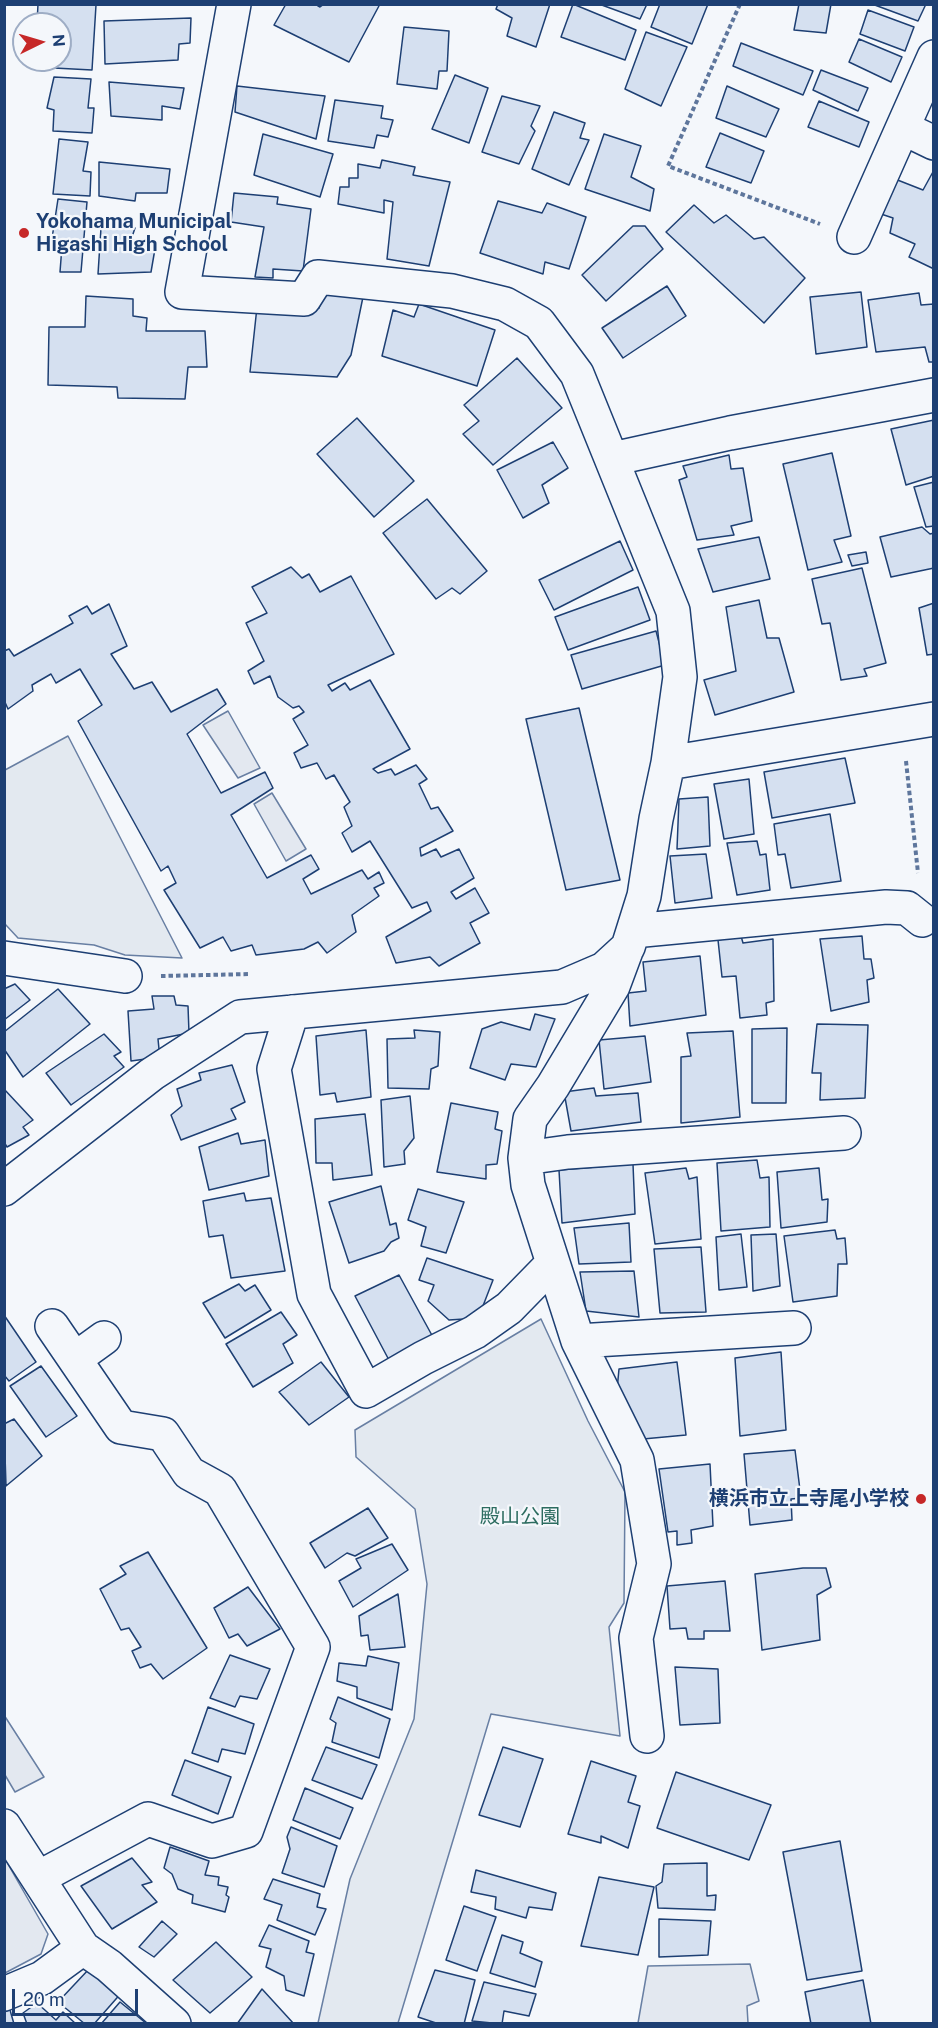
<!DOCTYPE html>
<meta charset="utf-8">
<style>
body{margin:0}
#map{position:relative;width:938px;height:2028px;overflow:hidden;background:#f4f7fb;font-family:"Public Sans",sans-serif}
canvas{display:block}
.frame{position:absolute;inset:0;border:6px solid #1d3f73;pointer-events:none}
.north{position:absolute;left:12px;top:12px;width:60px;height:60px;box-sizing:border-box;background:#f4f7fb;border:2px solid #9eadc5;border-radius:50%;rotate:85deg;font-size:16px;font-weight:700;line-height:24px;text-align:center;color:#1d3f73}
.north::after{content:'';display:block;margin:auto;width:21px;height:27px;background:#c62828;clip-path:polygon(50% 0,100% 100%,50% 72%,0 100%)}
.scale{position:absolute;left:12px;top:1989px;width:126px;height:27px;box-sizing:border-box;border:3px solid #1d3f73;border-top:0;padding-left:8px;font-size:18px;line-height:21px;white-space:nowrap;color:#1d3f73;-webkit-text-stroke:4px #f4f7fb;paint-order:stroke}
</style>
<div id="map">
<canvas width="938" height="2028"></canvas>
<div class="frame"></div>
<div class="north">N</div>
<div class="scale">20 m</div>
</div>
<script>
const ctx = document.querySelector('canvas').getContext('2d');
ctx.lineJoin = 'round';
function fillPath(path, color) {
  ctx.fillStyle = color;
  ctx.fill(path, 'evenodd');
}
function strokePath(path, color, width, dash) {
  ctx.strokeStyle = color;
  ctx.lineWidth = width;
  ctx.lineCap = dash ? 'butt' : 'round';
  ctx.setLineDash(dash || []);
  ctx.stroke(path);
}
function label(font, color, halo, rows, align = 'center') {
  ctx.font = font + ' "Public Sans","Noto Sans JP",sans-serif';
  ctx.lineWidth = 4.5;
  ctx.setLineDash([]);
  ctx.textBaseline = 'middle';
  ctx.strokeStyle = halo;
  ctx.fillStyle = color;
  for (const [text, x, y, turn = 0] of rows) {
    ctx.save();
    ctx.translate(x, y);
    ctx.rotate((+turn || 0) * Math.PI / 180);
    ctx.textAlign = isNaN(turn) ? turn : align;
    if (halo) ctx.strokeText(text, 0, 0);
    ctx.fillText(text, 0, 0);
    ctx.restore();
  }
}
const green = new Path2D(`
 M68 736 182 958 125 955 94 945 18 938 5 924V770Z
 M541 1319 588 1421 625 1492 624 1603 609 1627 620 1736 491 1714 398 2023H318L350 1879 414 1719 427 1584 415 1509 356 1457 355 1430Z`);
fillPath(green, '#e3e9f0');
strokePath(green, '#687fa3', 1.5);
const parking = new Path2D(`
 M228 711 260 768 238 778 203 725Z
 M272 793 306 849 286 861 254 804Z
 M4 1715 44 1777 15 1792 5 1775Z
 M5 1859 48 1934 41 1954 5 1973Z
 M750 1964 759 2001 747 2006 748 2023H638L648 1966Z`);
fillPath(parking, '#e3e8f0');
strokePath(parking, '#687fa3', 1.5);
const building = new Path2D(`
 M38 4 96 5 92 70 35 67 36 60H60V24H37Z
 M286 4H315L320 7 324 4H380L349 62 274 25Z
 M498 4H550L536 47 507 36 512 18 496 9Z
 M573 4 636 30 625 60 561 37Z
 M599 4H647L640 19Z
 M660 4H708L692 44 651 27Z
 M799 4H831L826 33 794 30Z
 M872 4H926L918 21Z
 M868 10 914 27 905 51 860 34Z
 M191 18 190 43 179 44 178 60 105 64 104 21Z
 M404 27 449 31 447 71H439L437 89 397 84Z
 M646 32 687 47 661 106 625 89Z
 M859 39 902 57 891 82 849 62Z
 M741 43 813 71 803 95 733 66Z
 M821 70 868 88 858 111 813 90Z
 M455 75 488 88 469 143 432 129Z
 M54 77 91 79 88 108H94L92 133 53 131 54 110 47 108Z
 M109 82 184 88 180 109 162 106V120L111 116Z
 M237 86 325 96 316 139 235 112Z
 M727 86 779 109 766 137 716 118Z
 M502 96 540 106 531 126 535 131 519 164 482 152Z
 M335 100 383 106 381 118 393 120 388 137 377 135 374 148 328 141Z
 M819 101 869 122 859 147 808 127Z
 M554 112 585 123 580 138 589 140 569 185 532 169Z
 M720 133 764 151 751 183 706 167Z
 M263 134 333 154 320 197 254 175Z
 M604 134 641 146 631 177 654 189 650 211 585 189Z
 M59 139 88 142 83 171 91 172 90 196 53 194Z
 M382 160 415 167 413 175 450 182 429 266 387 259 393 202 384 200V213L338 204 340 187H349V178H358V164L380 168Z
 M99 162 170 169 167 193H136L135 201 99 196Z
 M934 170V269L909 257 915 244 890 233 893 218 881 214 895 179 923 190Z
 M234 193 278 197 277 204 311 209 303 271 273 269V278L255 277 264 227 231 222Z
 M58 199 87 202 81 272H60L62 246 51 245Z
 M498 201 542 213 547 203 586 217 569 269 545 262 543 274 480 253Z
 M694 205 714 223 726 215 754 239 764 237 805 278 764 323 666 232Z
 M633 226H645L663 249 606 301 582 275Z
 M101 228H135L131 240 156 243 151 272 98 274Z
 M667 286 686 316 623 358 602 328Z
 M324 291 363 297 351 355 337 377 250 372 257 307 319 308Z
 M861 292 867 347 816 354 810 297Z
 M919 293 921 305 934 304V362H929L925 347 876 352 868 300Z
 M86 296 133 299V316L147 318 146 331H205L207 367H188L185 399 118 398 117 387 48 385 49 327H85Z
 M419 304 495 330 477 386 382 356 393 310 414 317Z
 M517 358 562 408 493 465 463 434 479 421 464 405Z
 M357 418 414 481 374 517 317 454Z
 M934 420V476L906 485 891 429Z
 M553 442 568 468 542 485 549 503 523 518 497 470Z
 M832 453 851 536 834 540 842 562 808 570 783 464Z
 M729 455 731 469 743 468 752 521 731 526 734 535 697 540 679 480 687 477 683 466Z
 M934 482V526L926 527 914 487Z
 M427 499 487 571 460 594 452 588 436 599 383 533Z
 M922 527 930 534 934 533V568L891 577 880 537Z
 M759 537 770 579 713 592 698 549Z
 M620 541 633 570 554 610 539 580Z
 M866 552 868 563 852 566 848 555Z
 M291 567 302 578 309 574 320 592 351 576 394 654 328 685 332 691 345 683 350 690 370 680 410 749 373 769 378 773 391 769 395 775 416 765 427 779 419 784 431 809 438 807 453 831 420 848 421 856 436 849 441 857 459 849 474 878 451 892 456 899 475 888 489 913 470 923 480 943 439 966 430 957 396 963 386 937 431 911 427 902 412 908 370 841 352 852 342 833 352 826 344 807 350 802 334 775 326 779 317 763 301 768 294 753 308 745 293 719 304 712 299 706 293 708 278 697 270 676 254 684 248 671 264 661 246 623 267 613 252 587Z
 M862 568 886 663 864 669 867 676 841 680 830 623 822 624 812 579Z
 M638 587 650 620 568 650 555 617Z
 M759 600 767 638H779L794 692 715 715 704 680 736 671 726 607Z
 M934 603V654L927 655 919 608Z
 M109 604 127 646 111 654 134 689 152 682 171 712 217 689 226 704 187 734 221 793 265 772 273 788 231 815 267 878 311 855 319 869 303 879 311 894 362 870 368 879 379 872 384 883 374 888 379 896 352 915 356 932 327 953 318 942 304 949 256 955 252 945 231 951 223 937 200 948 164 890 176 883 168 866 161 871 78 721 102 705 80 669 56 683 51 674 32 685 33 691 8 709 4 700V651L9 649 14 656 73 623 69 616 87 606 92 614Z
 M656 631 665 665 582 689 571 655Z
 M579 708 620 880 566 890 526 719Z
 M845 758 855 803 772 818 764 772Z
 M749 779 754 834 724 839 714 784Z
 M708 797 710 846 677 849 679 799Z
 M830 814 841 881 791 888 785 854 778 855 774 824Z
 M757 841 760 855 766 854 770 890 737 895 727 843Z
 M706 854 712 898 675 903 670 856Z
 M741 936 743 943 773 939 774 1001 766 1003 767 1015 740 1018 736 976 722 977 718 940Z
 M862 936 864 959H871L874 978 867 980 869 1002 831 1011 820 939Z
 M700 956 706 1015 630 1026 628 993 646 991 643 962Z
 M15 984 30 1000 4 1020V989Z
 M58 989 90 1024 23 1077 4 1049V1032Z
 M152 996H174L176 1005 188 1006 189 1033 158 1039 159 1049 153 1058 131 1061 128 1011 154 1009Z
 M535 1014 555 1019 536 1067 511 1064 505 1080 470 1068 482 1029 501 1022 530 1030Z
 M817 1024 868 1025 865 1098 820 1100 821 1073H812Z
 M787 1028 786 1103H752V1029Z
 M366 1030 371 1097 337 1102 335 1093 320 1095 316 1036Z
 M414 1030 440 1032 438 1066 431 1069 429 1089 388 1088 387 1039 415 1038Z
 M733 1031 740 1117 681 1123V1057L691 1056 687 1033Z
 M104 1034 121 1052 114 1056 124 1067 71 1105 46 1073Z
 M645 1036 651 1082 604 1089 599 1040Z
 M232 1065 245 1102 231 1109 236 1119 181 1140 171 1115 182 1106 177 1089 201 1080 199 1073Z
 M594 1088 596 1096 638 1093 641 1122 571 1131 564 1092Z
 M4 1089 33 1120 23 1127 29 1135 7 1147 4 1142Z
 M410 1096 414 1138 404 1151 405 1164 384 1167 381 1100Z
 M451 1103 498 1112 495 1129 502 1131 497 1164 486 1165V1179L437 1172Z
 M365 1114 372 1175 333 1180 332 1163H316L315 1119Z
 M238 1133 241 1144 265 1140 269 1176 209 1190 199 1147Z
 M757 1160 760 1178 769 1177 770 1227 721 1231 717 1163Z
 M633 1164 635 1214 562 1223 559 1170Z
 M686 1168 689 1179 697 1177 701 1239 655 1244 645 1173Z
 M819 1168 822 1200 828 1199 827 1222 781 1228 777 1172Z
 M381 1186 390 1225 396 1223 399 1238 391 1242 384 1251 349 1263 329 1202Z
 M418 1189 464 1202 446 1253 421 1246 426 1227 408 1220Z
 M244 1193 246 1201 271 1198 285 1271 231 1278 223 1235 209 1237 203 1201Z
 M629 1223 631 1262 579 1264 574 1228Z
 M835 1230 837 1239 845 1238 847 1264H838L837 1296 793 1302 784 1236Z
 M741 1234 747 1287 719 1290 716 1237Z
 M776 1234 780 1286 753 1291 751 1235Z
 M701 1247 706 1312 660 1313 654 1249Z
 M427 1258 493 1280 481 1311 464 1319 449 1320 428 1301 434 1285 419 1280Z
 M634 1271 639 1317 586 1311 580 1272Z
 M399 1275 434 1339 390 1362 355 1296Z
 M239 1284 245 1291 255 1285 271 1310 225 1338 203 1303Z
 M281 1312 297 1335 283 1344 293 1363 253 1387 226 1344Z
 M4 1315 36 1362 9 1381 4 1375Z
 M781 1352 786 1430 740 1436 735 1358Z
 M321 1362 349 1397 309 1425 279 1392Z
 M677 1362 686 1435 643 1439 617 1390 619 1369Z
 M41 1366 77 1416 46 1437 10 1386Z
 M14 1419 42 1456 6 1486 4 1424Z
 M795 1450 801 1498 791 1499 792 1520 750 1525 744 1454Z
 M710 1464 713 1526 691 1530 692 1543 677 1545V1531L668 1532 659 1469Z
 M368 1508 388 1538 355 1556 347 1553 325 1568 310 1543Z
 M392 1544 408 1570 353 1607 339 1581 361 1568 356 1559Z
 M148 1552 207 1648 163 1679 151 1664 140 1668 132 1651 141 1647 129 1628 121 1630 100 1589 126 1574 120 1566Z
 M803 1568H826L831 1587 817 1595 820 1640 762 1650 755 1574Z
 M725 1581 730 1631H704V1639H688L686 1628 670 1629 667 1586Z
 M248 1587 280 1629 247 1646 238 1634 229 1638 214 1608Z
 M398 1594 405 1647 370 1650 368 1635 361 1636 359 1616Z
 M230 1655 270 1669 257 1699 240 1696 235 1707 210 1698Z
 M368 1656 399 1663 392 1710 357 1698V1687L337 1681 339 1663 366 1666Z
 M675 1667 718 1669 720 1723 680 1725Z
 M338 1697 390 1719 379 1758 332 1742 336 1723 330 1719Z
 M208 1707 254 1724 245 1754 222 1749 218 1762 192 1753Z
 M326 1747 377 1765 362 1799 312 1780Z
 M503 1747 543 1759 520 1827 479 1815Z
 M185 1760 231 1777 218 1814 172 1795Z
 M591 1761 636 1776 628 1802 640 1806 628 1848 601 1836V1843L568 1834Z
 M676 1772 771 1805 749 1860 657 1828Z
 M305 1788 353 1808 340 1839 293 1820Z
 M291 1827 337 1846 324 1887 282 1873 290 1849 287 1837Z
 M840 1841 862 1971 807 1980 783 1852Z
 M170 1847 209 1861 205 1875 219 1877 218 1885 228 1887 226 1895 229 1897 225 1912 192 1903 193 1895 178 1889 172 1874 164 1868Z
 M132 1858 152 1882 142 1885 157 1902 112 1929 81 1886Z
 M707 1863V1896L716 1895 715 1910 658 1908 656 1886 662 1882 664 1864Z
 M476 1870 556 1893 552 1910 529 1907 526 1918 495 1909 496 1897 471 1892Z
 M599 1877 654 1887 638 1955 581 1946Z
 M273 1879 320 1894 317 1907 326 1909 315 1935 277 1920 282 1905 264 1899Z
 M464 1906 496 1917 477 1971 446 1960Z
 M659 1919 711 1921 708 1955 659 1957Z
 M162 1921 177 1934 154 1957 139 1947Z
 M269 1925 309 1941 306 1952 314 1954 304 1996 286 1990 284 1976 266 1967 271 1949 259 1946Z
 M502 1935 523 1942 520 1953 542 1962 535 1987 490 1973Z
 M216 1942 252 1977 210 2013 173 1980Z
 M89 1969 123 1991 94 2024H85L58 2002Z
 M435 1970 475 1980 464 2024H439L418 2017Z
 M863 1980 871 2024H811L805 1992Z
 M484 1982 536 1994 529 2016 504 2011 502 2024 472 2021Z
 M262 1989 294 2024H237Z
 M120 2002 147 2024H101Z
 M37 2003 56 2020 63 2012 76 2024H27L23 2013Z
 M10 2010 14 2024H4V2012Z`);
fillPath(building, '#d5e0f0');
strokePath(building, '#1d3f73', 1.5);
const minor = new Path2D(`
 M903 128 934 143
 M854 237 934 57
 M612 459 730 433 934 395
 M668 763 934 719
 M633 931 886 907 907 908 922 920
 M626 951 613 986 553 1086 530 1119 525 1158 528 1185 578 1341 794 1328
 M4 958 125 976
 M292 1012 274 1069 314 1294 366 1391 423 1358 475 1332 509 1308 553 1263
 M525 1158 568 1152 844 1133
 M4 1189 152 1074 240 1017 562 987 604 969 628 947 644 896 656 819 668 763 680 677 673 611 577 374 539 323 505 304 452 291 318 277 304 299 182 292 234 4
 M578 1341 637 1460 654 1564 636 1638 647 1736
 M75 1359 104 1338
 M4 1826 83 1948 42 1978 4 1994
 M38 1878 148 1819 212 1841 246 1831 313 1647 220 1490 189 1473 163 1434 121 1427 52 1326
 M83 1948 109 1966 174 2024`);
strokePath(minor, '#1d3f73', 36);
strokePath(new Path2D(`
 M740 4 668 166 820 224
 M906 761 918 873
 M161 976 250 974`), '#5e769c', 4, [4.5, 3]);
strokePath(minor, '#f4f7fb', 33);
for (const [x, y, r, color] of [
 [24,233,6,"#c62828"],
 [921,1499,6,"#c62828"]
]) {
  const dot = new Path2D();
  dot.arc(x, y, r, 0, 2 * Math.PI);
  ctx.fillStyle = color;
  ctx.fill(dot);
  strokePath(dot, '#f4f7fb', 2);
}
label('bold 20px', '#1d3f73', '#f4f7fb', [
 ["Yokohama Municipal",36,222],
 ["Higashi High School",36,245],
 ["横浜市立上寺尾小学校",909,1499,"right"]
], 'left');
label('20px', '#2c6c60', '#f4f7fb', [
 ["殿山公園",520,1517]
]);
</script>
